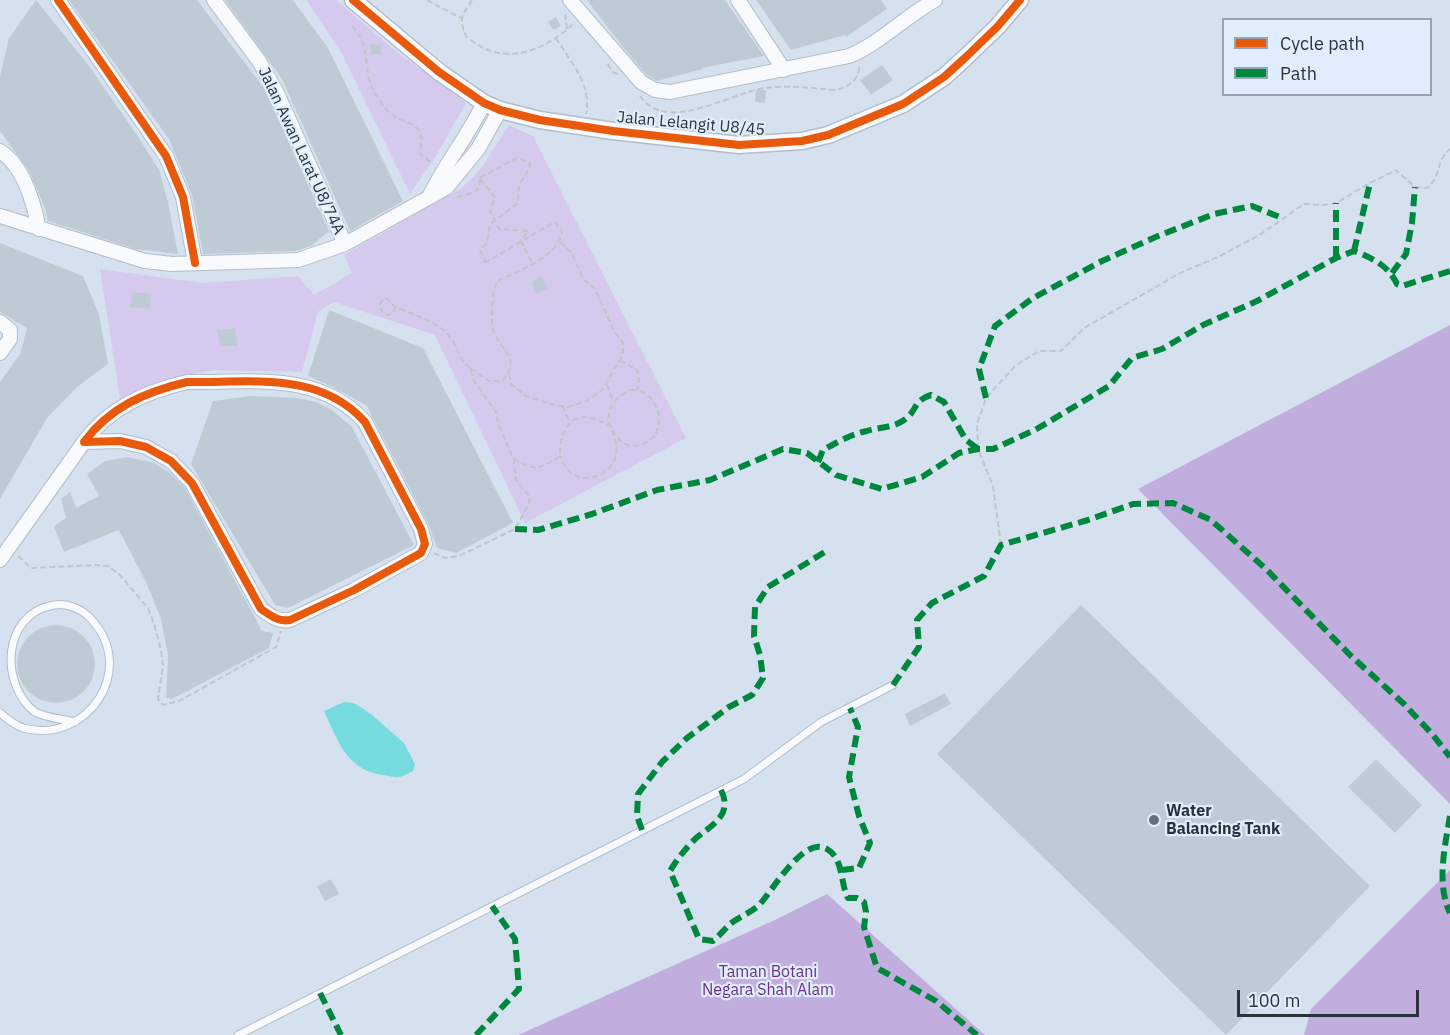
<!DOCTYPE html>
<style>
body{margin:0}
#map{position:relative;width:1450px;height:1035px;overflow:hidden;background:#d6e1f0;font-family:"IBM Plex Sans",sans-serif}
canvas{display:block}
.legend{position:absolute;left:1222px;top:18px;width:210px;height:78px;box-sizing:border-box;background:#e0edfc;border:2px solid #97a3af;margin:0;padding:8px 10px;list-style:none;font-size:18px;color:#2a333c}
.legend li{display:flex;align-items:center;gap:12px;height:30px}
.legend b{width:30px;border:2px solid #97a3af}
.scale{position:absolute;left:1237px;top:990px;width:182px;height:27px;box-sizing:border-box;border:3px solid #2a333c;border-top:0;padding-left:8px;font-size:18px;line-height:21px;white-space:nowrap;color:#2a333c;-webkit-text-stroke:4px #e0edfc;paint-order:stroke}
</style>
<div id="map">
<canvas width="1450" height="1035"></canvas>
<ul class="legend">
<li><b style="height:8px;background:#e8590c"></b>Cycle path</li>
<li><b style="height:8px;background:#00873e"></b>Path</li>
</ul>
<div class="scale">100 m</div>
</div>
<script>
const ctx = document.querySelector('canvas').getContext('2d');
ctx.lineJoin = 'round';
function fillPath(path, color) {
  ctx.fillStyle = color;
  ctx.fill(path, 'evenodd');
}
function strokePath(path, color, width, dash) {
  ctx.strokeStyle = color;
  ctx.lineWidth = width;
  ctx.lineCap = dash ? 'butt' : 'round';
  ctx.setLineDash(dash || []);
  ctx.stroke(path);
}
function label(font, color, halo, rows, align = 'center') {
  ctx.font = font + ' "IBM Plex Sans",sans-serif';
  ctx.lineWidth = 4.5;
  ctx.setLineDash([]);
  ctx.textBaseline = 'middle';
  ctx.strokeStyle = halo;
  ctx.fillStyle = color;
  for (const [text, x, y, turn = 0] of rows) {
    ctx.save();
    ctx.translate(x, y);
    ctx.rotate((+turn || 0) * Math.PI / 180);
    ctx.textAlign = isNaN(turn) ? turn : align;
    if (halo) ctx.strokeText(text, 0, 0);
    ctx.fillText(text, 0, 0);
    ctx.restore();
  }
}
fillPath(new Path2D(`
 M306 0H336L397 52 466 103 436 156 410 194 342 54Z
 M509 125 533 136 686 438 525 523 435 335 334 302 318 312 302 372 214 370 176 377 120 399 100 269 203 283 298 276 314 295 352 273 344 255 460 189 474 177 486 161Z`), '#d5caed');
fillPath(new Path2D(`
 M1450 325V804L1138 489Z
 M1450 870V1035H1304L1311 1009Z
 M827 894 985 1035H518L775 920Z`), '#c1aede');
fillPath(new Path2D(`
 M344 702 354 703 371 714 404 743 415 764 413 771C397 780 398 777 382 775 346 769 338 741 324 711Z`), '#76dbdf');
fillPath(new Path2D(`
 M36 0 89 66 139 138 159 170 168 202 178 254 135 249 48 221 45 208 29 171 0 131V76L9 38Z
 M69 0H197L264 88 329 231 311 246 296 251 203 254 192 195 169 139Z
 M225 0H293L328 48 403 201 350 231 282 79Z
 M587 0H725L764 56 702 68 703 69 657 81 647 75 626 51Z
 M756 0H881L887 9 846 37 845 35 791 50Z
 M556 17 561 26 553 30 548 22Z
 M371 44 381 45V55H371Z
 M882 65 893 80 871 95 860 80Z
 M756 90H766L765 103 755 102Z
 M0 243 83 276 99 314 108 364 77 387 47 418 0 499V382L20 354 27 328 0 312Z
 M541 276 548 288 537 294 531 282Z
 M132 292 151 294 149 309 130 307Z
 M329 310 423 348 513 523 456 553 437 548 429 525 366 405 331 386 308 376Z
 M235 328 238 346H220L217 330Z
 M251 396 298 398 316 402 332 410 352 427 414 545 288 608 275 605 191 464 213 401Z
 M127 457 154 463 170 473 185 488 262 631 273 633 269 648 172 699 166 698 168 655 161 619 145 580 119 530 64 552 54 526 66 518 61 499 70 492 76 508 99 496 87 474 105 461Z
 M1081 605 1370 886 1226 1035 937 754Z
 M17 664a39 39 0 1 1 78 0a39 39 0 1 1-78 0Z
 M945 693 951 704 910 726 905 714Z
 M1376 759 1422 805 1395 833 1348 787Z
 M331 879 339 894 325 901 317 886Z`), '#bfcbd4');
const service = new Path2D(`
 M0 713C7 719 14 725 23 728 88 745 138 669 91 619 82 609 68 603 54 605 1 614 0 685 35 712 46 718 63 719 75 722
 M238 1035 744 779 821 722 893 685`);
const minor = new Path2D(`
 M58 0 166 156 183 197 195 263
 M214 0 259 61 277 93 345 244
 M570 0 641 82 655 90 670 92 849 56C879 44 906 16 935 0
 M738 0 784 70
 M0 151C23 165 34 204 39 229
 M429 197C445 164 468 136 484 103
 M0 216 145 261 172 264 298 260 345 244 446 188 478 149 500 110
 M0 322 10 330V339L0 353
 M187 382C249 383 319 370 365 422L421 529 425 544 421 553 354 590 290 620C278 622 271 616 261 609L192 483 171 461 146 447 120 441 84 442C110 407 145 392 187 382Z
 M0 560 84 442`);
const tertiary = new Path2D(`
 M353 0 439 72 484 103 500 110 540 120 613 131 739 145 802 141 828 135 903 104 944 77 967 56 998 26 1020 0`);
strokePath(service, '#b4bdc8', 9);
strokePath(minor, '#b4bdc8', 16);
strokePath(tertiary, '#b4bdc8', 19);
strokePath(new Path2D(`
 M427 0 461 18
 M472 0C462 17 458 16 466 36 501 68 543 53 574 23
 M565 14 567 29
 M352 26C372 46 362 70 374 92 379 100 384 108 391 114 400 121 418 123 421 135 422 141 420 148 420 154L433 164
 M556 38C571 63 592 84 586 114
 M608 64 612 72 618 74
 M640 96C666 135 732 92 765 88 787 85 811 88 834 90 848 88 860 80 859 65
 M480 179 495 197 490 211 499 229 528 231 521 241 533 265
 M395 307 393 314 387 315 383 313 379 305 384 299H388L395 307 428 320 444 330 453 341 462 360 470 368
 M620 360 637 370 639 378 638 390
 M509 374 511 384 526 396 554 405 568 407 587 401 602 390 620 360 623 352V343L614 331 599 297 595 289 583 279 572 253 559 241
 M607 385 612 398 615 401
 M631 390C659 388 673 436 640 445 633 446 627 446 622 442 618 440 616 435 613 431 602 414 614 397 631 390Z
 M562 406 570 422
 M514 458C534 473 542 468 560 456 559 437 567 412 592 418 598 419 603 424 610 425 613 434 618 444 616 454 614 471 591 484 575 475 567 472 563 463 560 456
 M1001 545 993 486 978 449 977 424 986 398 1016 365 1039 351H1061L1084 328 1182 272 1218 257 1261 234 1304 204 1324 205 1336 203 1370 183 1396 170 1415 187 1427 188C1443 175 1435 160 1450 149
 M434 553 445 558 459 556 515 529 529 504 530 497 516 480 514 460 498 423 496 412 474 381 470 368 489 381H502C522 359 502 352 494 332 490 321 492 291 497 281 517 272 560 256 562 231L555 222 551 224 483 264 485 259 480 251 487 242 490 224 518 203 519 185 529 169 530 163 517 158 479 178 480 187 475 192 455 198
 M18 556 31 568 95 565 108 566 119 574 148 608 154 624 161 650 163 666 158 699 163 705 179 701 276 647 281 631`), '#c0c5c9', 2, [6, 3]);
strokePath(service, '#f9fafd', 7);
strokePath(minor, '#f9fafd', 14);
strokePath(tertiary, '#f9fafd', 16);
strokePath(new Path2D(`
 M1354 251 1370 183
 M1336 258V203
 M1392 273 1406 254 1412 223 1415 187
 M986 398 979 369 995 326 1033 298 1102 261 1158 236 1214 214 1252 206 1282 218
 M818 462 823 450C836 443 851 434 867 431 879 427 893 428 904 420 917 412 913 400 931 395L944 402 966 440 978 449
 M515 529 538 530 592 514 657 490 710 480 783 449 807 453 836 475 882 489 922 477 959 453 978 449H993L1035 430 1109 386 1132 358 1162 349 1203 325 1257 301 1336 258 1354 251C1372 258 1388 265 1397 284L1402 286 1450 271
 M893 685 919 647 917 620 932 603 984 576 1001 545 1088 520 1133 504 1173 503 1211 520 1267 570 1350 655 1404 704 1433 735 1450 757
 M721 790C735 818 706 827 691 843 683 852 676 861 670 871L699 939 713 941C719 936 724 930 729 925 738 917 751 913 760 904 773 890 804 835 827 849 844 859 840 883 848 898H857L864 902 866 912 864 927 877 968 936 1001 977 1035
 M1450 816C1445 846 1436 884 1450 913
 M642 830 637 816 638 794 662 762 687 738 729 707 752 695 763 678 760 655 754 636 755 607 768 587 828 550
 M842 870 859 868 870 843 859 816 849 777 858 727 850 708
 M320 993 341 1035
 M476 1035 519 989 515 939 492 906`), '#00873e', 6, [12, 6]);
strokePath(new Path2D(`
 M58 0 166 156 183 197 195 263
 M353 0 439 72 484 103 500 110 540 120 613 131 739 145 802 141 828 135 903 104 944 77 967 56 998 26 1020 0
 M187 382C249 383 319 370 365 422L421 529 425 544 421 553 354 590 290 620C278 622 271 616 261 609L192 483 171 461 146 447 120 441 84 442C110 407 145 392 187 382Z`), '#e8590c', 8);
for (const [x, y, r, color] of [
 [1154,820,6,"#66707b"]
]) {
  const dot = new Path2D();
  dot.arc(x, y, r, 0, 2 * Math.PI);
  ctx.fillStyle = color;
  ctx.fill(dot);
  strokePath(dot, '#e0edfc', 2);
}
label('16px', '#2a333c', '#e0edfc', [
 ["Jalan Lelangit U8/45",691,124,5],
 ["Jalan Awan Larat U8/74A",301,151,65]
]);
label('bold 16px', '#2a333c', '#e0edfc', [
 ["Water",1166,811],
 ["Balancing Tank",1166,829]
], 'left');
label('16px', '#69318a', '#e0edfc', [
 ["Taman Botani",768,972],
 ["Negara Shah Alam",768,990]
]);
</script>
